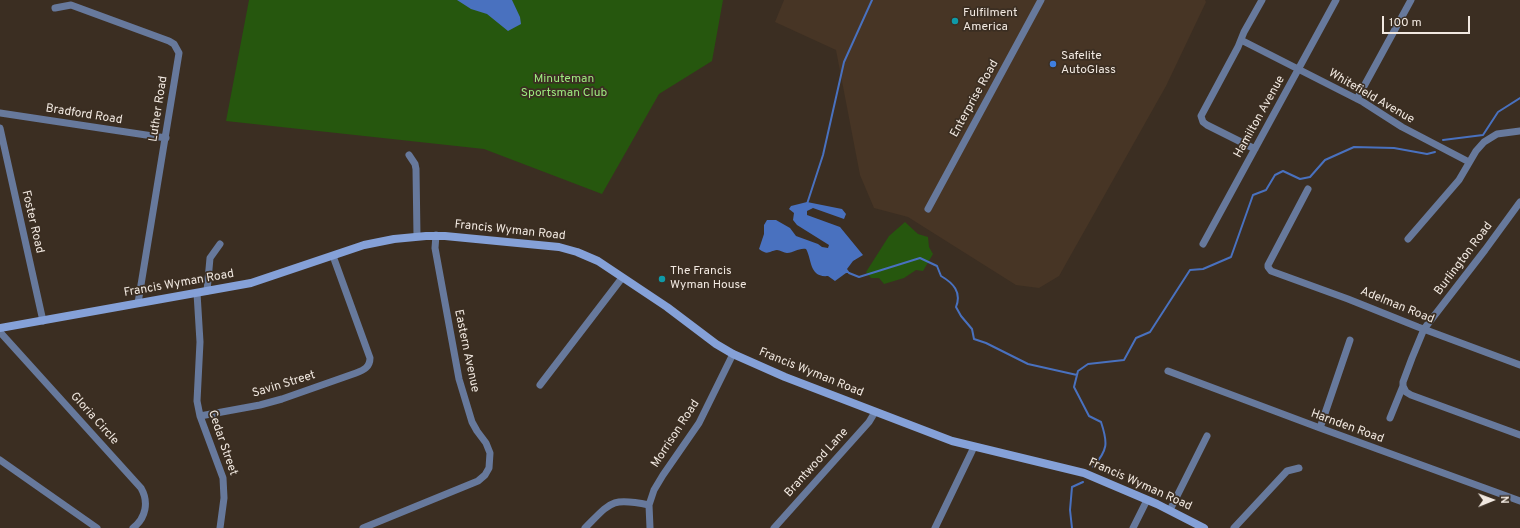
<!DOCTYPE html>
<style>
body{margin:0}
#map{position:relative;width:1520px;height:528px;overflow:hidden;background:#3b2e22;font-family:Overpass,sans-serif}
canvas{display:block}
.north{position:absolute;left:1472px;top:480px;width:40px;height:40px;-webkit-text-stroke:3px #3b2e22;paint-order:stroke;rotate:89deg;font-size:11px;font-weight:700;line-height:16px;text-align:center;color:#f1e8e0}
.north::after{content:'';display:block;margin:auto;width:14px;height:18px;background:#f1e8e0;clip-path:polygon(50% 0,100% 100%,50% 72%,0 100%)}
.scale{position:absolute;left:1382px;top:16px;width:88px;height:18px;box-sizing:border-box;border:2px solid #f1e8e0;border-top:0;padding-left:5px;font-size:12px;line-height:14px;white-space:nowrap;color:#f1e8e0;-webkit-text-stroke:3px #3b2e22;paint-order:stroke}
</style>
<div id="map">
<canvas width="1520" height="528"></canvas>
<div class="north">N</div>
<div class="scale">100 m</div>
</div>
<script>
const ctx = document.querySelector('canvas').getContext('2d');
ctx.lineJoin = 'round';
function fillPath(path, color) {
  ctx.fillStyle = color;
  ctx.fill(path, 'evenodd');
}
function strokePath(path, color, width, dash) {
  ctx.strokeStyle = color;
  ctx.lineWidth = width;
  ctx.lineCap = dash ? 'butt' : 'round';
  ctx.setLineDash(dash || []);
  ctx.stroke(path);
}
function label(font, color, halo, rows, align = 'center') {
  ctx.font = font + ' Overpass,sans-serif';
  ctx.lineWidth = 3.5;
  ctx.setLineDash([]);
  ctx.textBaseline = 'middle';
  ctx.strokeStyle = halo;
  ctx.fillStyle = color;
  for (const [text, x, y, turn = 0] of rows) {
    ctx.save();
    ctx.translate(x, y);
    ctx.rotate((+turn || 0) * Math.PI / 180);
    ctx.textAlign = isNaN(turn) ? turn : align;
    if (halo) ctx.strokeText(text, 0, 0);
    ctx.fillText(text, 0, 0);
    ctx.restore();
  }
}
fillPath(new Path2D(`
 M784 0H1205L1206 2 1166 86 1059 276 1039 288 1016 285 908 217 874 208 860 175 836 50 775 22Z`), '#473525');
fillPath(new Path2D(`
 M249 0H723L712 61 659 94 602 194 484 149 226 121Z
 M905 222 918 234 928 237 929 247 933 254 923 271 916 270 904 278 884 284 879 278H871L866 272 889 236Z`), '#26570e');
fillPath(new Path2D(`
 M457 0H512L520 17 521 24 508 31 487 14 471 9Z
 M807 202 842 209 846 214 844 219 813 208 807 211V215L840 227 863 255 853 261 847 269 850 273H846L835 281 828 276C809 278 812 259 806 249 798 248 794 253 787 253 784 253 780 250 777 250 769 251 768 256 759 249L764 234V225L767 220H776L790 228 796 236 818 244 822 247 828 248 829 245 797 225 793 220 794 213 789 209 791 206Z`), '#4971bf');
strokePath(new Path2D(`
 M1443 140 1483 135 1498 112 1520 98
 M807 204 823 155 844 62 872 0
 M849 273 859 277 920 258 937 266 941 276C953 283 962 292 956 307L961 316 972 329 974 339 986 343 1028 364 1077 375
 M1093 467C1108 450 1108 443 1101 422L1089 416 1074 387 1078 371 1088 364 1124 360 1136 338 1150 332 1190 270 1203 269 1231 257 1253 195 1266 190 1275 175 1283 171 1300 179 1310 177 1325 160 1354 147 1394 148 1427 154 1435 152
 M1072 528 1070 510 1072 487 1083 482`), '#4971bf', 2);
strokePath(new Path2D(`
 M55 8 71 5 169 41 174 44 179 53 138 303
 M1241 40 1363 102 1402 127 1469 162
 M1357 99 1411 0
 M0 113 166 138
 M0 128 43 321
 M1255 149 1207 125 1203 122 1201 116 1238 47 1244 32 1262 0
 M409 155 415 164 416 169 417 236
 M1308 189 1268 265V267L1271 271 1348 299 1418 327 1520 365
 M928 209 1041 0
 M1408 239 1459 180 1476 151 1484 142 1497 134 1520 131
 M1203 244 1336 0
 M207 291 210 258 220 244
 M197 293 200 342 197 401 200 416 223 478 224 498 220 528
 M0 332 141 488C149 502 146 518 133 528
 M1168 371 1320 428 1520 501
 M540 385 622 278
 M1403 386 1406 392 1411 395 1520 435
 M200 416 260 405 282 399 356 373C364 370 370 367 370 358L333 256
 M1390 418 1403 386V382L1412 358 1424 329 1485 250 1520 202
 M1320 428 1350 340
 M0 460 97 528
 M1170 510 1207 436
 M363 528 478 481 485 475 489 468 490 453 486 443 477 431 472 422 459 379 435 248 436 235
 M585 528C611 502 611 497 649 505
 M650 528 649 505 654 490 663 475 699 423 733 354
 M774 528 869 422 875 412
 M935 528 974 447
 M1133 528 1147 500
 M1234 528 1287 471 1299 468`), '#67799c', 7);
strokePath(new Path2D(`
 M0 328 251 283 364 245 394 239 426 236H445L559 247 577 252 598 261 667 307 716 344 733 354 785 377 952 441 1084 473 1157 504 1204 528`), '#85a1d8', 8);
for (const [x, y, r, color] of [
 [955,21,4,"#0f9aa8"],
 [1053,64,4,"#3f7fe0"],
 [662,279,4,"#0f9aa8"]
]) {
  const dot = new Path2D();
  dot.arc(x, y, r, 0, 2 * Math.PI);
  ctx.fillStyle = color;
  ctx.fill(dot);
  strokePath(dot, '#3b2e22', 1.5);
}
label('12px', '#f1e8e0', '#3b2e22', [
 ["Fulfilment",963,14],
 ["America",963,28],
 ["Safelite",1061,57],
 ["AutoGlass",1061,71],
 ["The Francis",670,272],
 ["Wyman House",670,286]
], 'left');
label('12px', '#9dea7f', '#3b2e22', [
 ["Minuteman",564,80],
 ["Sportsman Club",564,94]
]);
label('12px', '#f1e8e0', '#3b2e22', [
 ["Whitefield Avenue",1371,97,30],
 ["Enterprise Road",975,99,-61],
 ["Luther Road",159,109,-81],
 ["Bradford Road",84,115,9],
 ["Hamilton Avenue",1260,117,-61],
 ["Foster Road",32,222,77],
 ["Francis Wyman Road",510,231,6],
 ["Burlington Road",1464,259,-53],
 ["Francis Wyman Road",179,284,-10],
 ["Adelman Road",1397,306,22],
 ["Eastern Avenue",466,351,78],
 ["Francis Wyman Road",811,373,22],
 ["Savin Street",284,385,-17],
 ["Gloria Circle",94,419,48],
 ["Harnden Road",1347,427,20],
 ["Morrison Road",676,434,-57],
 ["Cedar Street",222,443,71],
 ["Brantwood Lane",817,463,-48],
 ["Francis Wyman Road",1140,485,24]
]);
</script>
